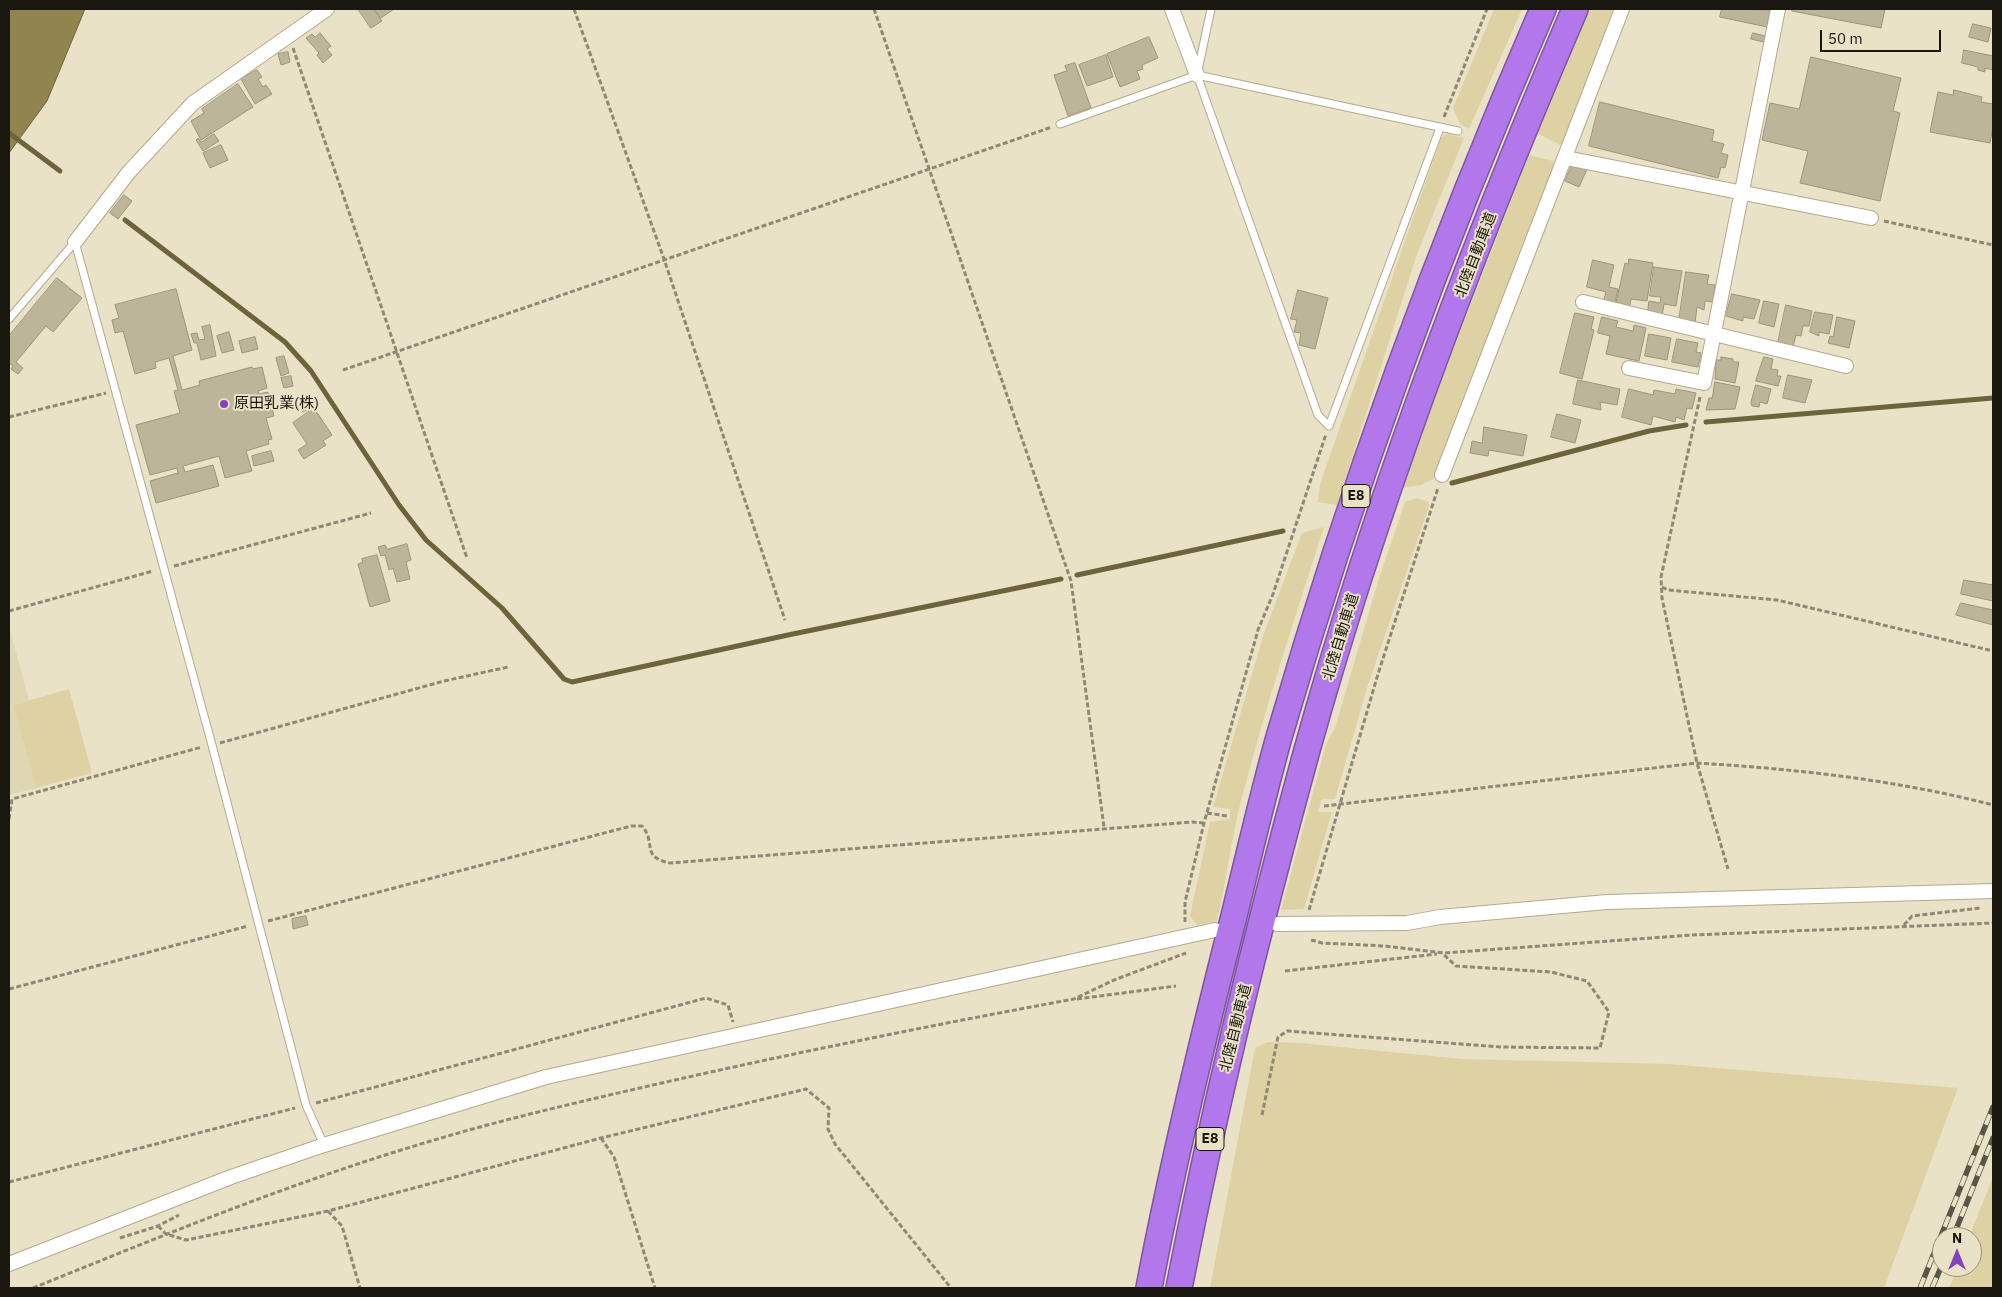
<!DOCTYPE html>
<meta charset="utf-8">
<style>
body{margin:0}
#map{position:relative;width:2002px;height:1297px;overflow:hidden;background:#e9e2c6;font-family:"IBM Plex Sans",sans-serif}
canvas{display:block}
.frame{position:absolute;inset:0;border:10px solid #1a180e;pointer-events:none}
.north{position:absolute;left:1932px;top:1227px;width:50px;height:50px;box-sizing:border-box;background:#e9e2c6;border:1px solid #96917c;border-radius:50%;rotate:0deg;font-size:14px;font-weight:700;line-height:20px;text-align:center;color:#1a180e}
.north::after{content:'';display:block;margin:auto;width:18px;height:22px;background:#8244b9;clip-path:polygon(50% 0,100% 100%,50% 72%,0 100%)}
.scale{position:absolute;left:1820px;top:30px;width:121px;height:22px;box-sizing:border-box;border:2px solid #1a180e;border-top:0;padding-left:6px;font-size:15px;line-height:18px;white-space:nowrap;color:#1a180e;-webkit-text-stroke:4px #e9e2c6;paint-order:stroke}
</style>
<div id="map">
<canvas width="2002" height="1297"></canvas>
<div class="frame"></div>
<div class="north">N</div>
<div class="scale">50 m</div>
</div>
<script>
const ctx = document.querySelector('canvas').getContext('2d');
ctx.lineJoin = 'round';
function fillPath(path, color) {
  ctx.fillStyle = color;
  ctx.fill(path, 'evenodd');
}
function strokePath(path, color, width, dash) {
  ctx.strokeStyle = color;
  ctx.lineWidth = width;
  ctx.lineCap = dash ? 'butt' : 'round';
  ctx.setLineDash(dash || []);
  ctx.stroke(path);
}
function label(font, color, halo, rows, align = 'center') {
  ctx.font = font + ' "IBM Plex Sans","Noto Sans JP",sans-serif';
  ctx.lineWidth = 4;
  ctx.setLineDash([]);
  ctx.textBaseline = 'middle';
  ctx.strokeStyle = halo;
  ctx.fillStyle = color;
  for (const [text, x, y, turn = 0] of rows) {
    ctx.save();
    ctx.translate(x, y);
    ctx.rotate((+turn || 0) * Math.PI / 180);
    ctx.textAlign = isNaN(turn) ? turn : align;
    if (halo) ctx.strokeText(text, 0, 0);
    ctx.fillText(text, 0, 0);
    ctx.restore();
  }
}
fillPath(new Path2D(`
 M9 626 29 700 13 705 36 788 9 795Z`), '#dfd6b4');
fillPath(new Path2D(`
 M1494 9H1522L1469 129 1460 124 1453 108Z
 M1589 9H1613L1566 138 1560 145 1535 132Z
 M1446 134 1464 138 1416 257 1337 505 1318 502 1320 484 1441 138Z
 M1529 155 1553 161 1554 169 1519 253 1435 478 1421 485 1403 488 1447 365Z
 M1417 498 1429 502 1428 509 1367 688 1335 799H1322L1318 812H1332L1304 909 1281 910 1326 744 1335 728 1379 578 1405 502Z
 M1324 527C1294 620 1263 714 1239 809 1230 846 1226 884 1217 921L1197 925 1190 916 1210 822 1230 819V809L1213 807 1264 633 1302 533Z
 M69 689 92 773 36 788 13 705Z
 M1268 1042 1301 1043 1462 1059 1669 1064 1958 1088 1884 1288H1210L1255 1048Z
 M1993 1177V1288H1949L1958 1267H1972V1237H1969Z`), '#ded2a4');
const water = new Path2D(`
 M9 9H85L47 101 9 153Z`);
fillPath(water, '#92844f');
strokePath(water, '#6e643c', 1);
strokePath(new Path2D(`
 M9 133 60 171
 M125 220 285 342 311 371 399 505 426 540 502 608 564 679 572 682 788 635 1061 579
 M1706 422 1993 398
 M1452 483 1649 431 1686 425
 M1077 575 1283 531`), '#6e643c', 5);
const building = new Path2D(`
 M358 9H373L382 21 371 28Z
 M375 9H394L381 18Z
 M1722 9 1770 10 1767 27 1720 17Z
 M1792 9H1885L1881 28 1792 11Z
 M1973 24 1991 28 1988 42 1969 37Z
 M320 33 331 46 327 49 332 55 323 63 317 55 319 53 306 38 312 34 315 37Z
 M1753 33 1769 37 1768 43 1751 39Z
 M1149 37 1158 58 1142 65 1143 69 1137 71 1140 79 1120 87 1107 54Z
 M1964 50 1993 56V70L1985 68V72L1978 70V67L1962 63Z
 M288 52 290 62 281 65 278 54Z
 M1106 55 1113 77 1087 86 1079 65Z
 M1811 57 1901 78 1893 111 1900 113 1880 201 1800 183 1808 151 1762 140 1770 103 1799 109Z
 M1075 63 1091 108 1068 116 1054 75 1067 71 1065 66Z
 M257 70 262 77 258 79 263 87 266 85 272 94 255 104 241 79Z
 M238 84 253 107 201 140 191 121 204 113 202 109Z
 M1954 90 1982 97 1981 102 1993 104V126L1990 143 1930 132 1938 92 1953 95Z
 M1600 102 1714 130 1712 141 1724 144 1721 153 1728 155 1725 168 1721 167 1718 178 1589 146Z
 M214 134 219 141 203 151 196 140 198 138 201 142Z
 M221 145 228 160 210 168 203 153Z
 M1574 161 1588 167 1579 187 1565 181Z
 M124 195 132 201 118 219 110 213Z
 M1629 259 1653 263 1647 301 1631 299 1629 309 1615 307 1625 263 1628 264Z
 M1593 260 1614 265 1609 287 1618 289 1614 306 1603 303 1606 292 1587 287Z
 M1654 267 1682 271 1676 306 1664 304 1662 317 1647 315 1649 301 1660 303 1661 297 1650 296Z
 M1686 272 1709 275 1707 284 1715 285 1713 302 1705 301 1704 310 1697 307 1695 323 1679 321Z
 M57 278 82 298 53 332 46 326 16 362 23 368 18 374 11 369 13 366 9 363V336Z
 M176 289 192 350 173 356 182 390 200 385 199 381 252 367 253 369 262 367 267 388 258 391 259 394 268 392 274 416 266 418 272 439 268 440 269 444 246 451 252 471 225 478 219 456 183 466 185 472 213 465 219 486 156 503 150 481 178 473 177 468 150 475 136 425 180 413 174 391 178 390 169 358 155 362 156 368 135 374 123 331 115 333 112 320 119 318 115 305Z
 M1298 290 1328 298 1315 349 1299 345 1301 333 1294 332 1297 320 1291 319Z
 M1732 294 1760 300 1754 319 1743 317V321L1726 316Z
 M1764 301 1779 304 1774 327 1759 323Z
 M1786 305 1812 311 1809 326H1803L1801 336 1796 335 1793 347 1778 343Z
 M1815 312 1833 315 1829 334 1819 332V336L1810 332Z
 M1575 313 1594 317 1591 329 1594 330 1582 379 1560 373Z
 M1602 317 1618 321 1616 327 1633 331 1634 325 1646 328 1639 361 1606 354 1610 336 1598 333Z
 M1837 317 1855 321 1849 348 1828 343 1830 336 1833 337Z
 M210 325 216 356 201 360 197 343H194L191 334 197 333 199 340 205 339 202 327Z
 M229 332 234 350 222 353 217 336Z
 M1649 334 1671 338 1667 360 1645 356Z
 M255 337 258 349 242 353 239 341Z
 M1677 339 1698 343 1696 352 1701 353 1698 367 1672 362Z
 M284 356 289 373 281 376 276 358Z
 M1721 357 1733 359V362H1739L1735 383 1715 379 1716 360H1721Z
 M1764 357 1773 359 1771 369 1778 370 1777 376H1781L1778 386 1756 381Z
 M1788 375 1812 380 1805 403 1783 398Z
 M291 376 293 386 284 388 281 378Z
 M1578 380 1620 389 1617 405 1600 402 1601 410 1573 404Z
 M1715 382 1740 387 1735 409 1706 410 1709 398H1712Z
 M1756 385 1771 389 1767 404 1760 402 1759 407 1752 406 1751 403Z
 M1629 389 1653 395 1654 390 1675 394 1676 389 1696 393 1692 409 1687 408 1684 420 1676 417 1675 422 1653 416 1651 425 1622 417Z
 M309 402 312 407 303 412 300 407Z
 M314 408 332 435 323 441 326 445 304 459 298 450 307 444 293 423Z
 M1557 414 1581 420 1575 443 1551 437Z
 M1484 427 1527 435 1523 456 1489 450 1488 456 1470 453 1472 441 1482 443Z
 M271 451 274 461 254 466 252 456Z
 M407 544 411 560 406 562 410 579 397 582 393 568 389 570 385 555 381 556 378 547 385 545 387 549Z
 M377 555 390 601 370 607 358 564 363 562 362 559Z
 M1964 580 1993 585V601L1961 594Z
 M1961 603 1993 610V625L1956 615Z
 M306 916 308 925 293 929 292 919Z`);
fillPath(building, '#bcb59a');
strokePath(building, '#9b957b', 1);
const lane = new Path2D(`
 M1211 9 1197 75 1318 415 1329 426 1440 128
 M1060 124 1197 75 1458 131
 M75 242 212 745 306 1105 324 1145
 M9 319 75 242`);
const street = new Path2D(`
 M1172 9 1197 75
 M1566 158 1871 218
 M75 242 129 172 193 103 327 9
 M1583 302 1846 366
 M1629 368 1704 383 1778 9
 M1442 475 1622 9
 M1277 924 1407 923 1440 917 1607 902 1993 891
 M9 1264 231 1177 324 1145 546 1077 1215 930`);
const highway = new Path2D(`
 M1149 1288C1172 1165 1202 1042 1233 920 1248 859 1262 798 1279 737 1351 489 1440 245 1543 9
 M1179 1288C1214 1108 1258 928 1307 750 1377 499 1472 248 1575 9`);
strokePath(lane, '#b1aa8f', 9);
strokePath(street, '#b1aa8f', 16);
strokePath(highway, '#7c569e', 28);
strokePath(new Path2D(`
 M574 9 664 259 785 620
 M874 9 1071 581 1104 827
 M293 48 467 558
 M1444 117 1487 9
 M1884 221 1993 245
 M343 370 1052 127
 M1700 397 1661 577 1662 598 1697 763 1728 869
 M9 417 106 393
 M174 566 371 513
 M1662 587 1668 590 1777 600 1993 651
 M9 611 153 571
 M220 743 444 681 508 667
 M1324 806 1697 763C1797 769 1897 780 1993 805
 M1207 813 1227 816
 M9 819 12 799 202 747
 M1309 910 1378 674 1438 488
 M268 921 631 826H642C657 843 640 857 670 863L1192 822 1204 823
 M1185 922V902L1204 823 1258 630 1273 594 1326 434
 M1904 925 1912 916 1980 908
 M1311 940 1322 943 1385 946 1444 953 1692 935 1993 923
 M1285 971 1437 954
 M9 989 248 926
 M1077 999 1176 986
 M316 1103 706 998 728 1005 733 1022
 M1262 1115 1278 1037 1287 1031 1501 1047 1600 1048 1609 1012 1587 981 1551 972 1456 966 1443 954
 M601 1138 614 1157 655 1288
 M9 1182 295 1108
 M328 1211 342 1226 360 1288
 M158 1226 166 1234 186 1240 328 1211 601 1138 806 1089 829 1108 828 1129 835 1144 951 1288
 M120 1238 158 1226 179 1215
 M33 1288C164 1235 295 1181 431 1141 504 1119 579 1102 653 1085 793 1053 933 1025 1074 999L1114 980 1186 953`), '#8e8975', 3, [5, 2.5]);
strokePath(lane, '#fff', 7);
strokePath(street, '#fff', 14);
strokePath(highway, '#b177eb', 25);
const rail = new Path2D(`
 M1953 1237 1993 1138
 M1920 1288 1993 1107
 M1932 1288 1942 1265`);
strokePath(rail, '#595646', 5.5);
strokePath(rail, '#e9e2c6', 4, [11]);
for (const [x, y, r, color] of [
 [224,404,5,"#8244b9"]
]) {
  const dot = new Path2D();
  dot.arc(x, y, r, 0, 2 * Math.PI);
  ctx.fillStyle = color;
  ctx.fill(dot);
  strokePath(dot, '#e9e2c6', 2);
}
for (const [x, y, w] of [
 [1356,496,28],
 [1210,1139,28]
]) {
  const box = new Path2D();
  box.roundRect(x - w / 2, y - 11.5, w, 23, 4);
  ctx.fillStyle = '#e9e2c6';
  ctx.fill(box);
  strokePath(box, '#1a180e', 1);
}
label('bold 14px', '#1a180e', null, [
 ["E8",1356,496],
 ["E8",1210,1139]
]);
label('15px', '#1a180e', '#e9e2c6', [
 ["北陸自動車道",1476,255,-69],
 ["北陸自動車道",1341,637,-73],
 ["北陸自動車道",1236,1028,-76]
]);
label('15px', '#1a180e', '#e9e2c6', [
 ["原田乳業(株)",234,404]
], 'left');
</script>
